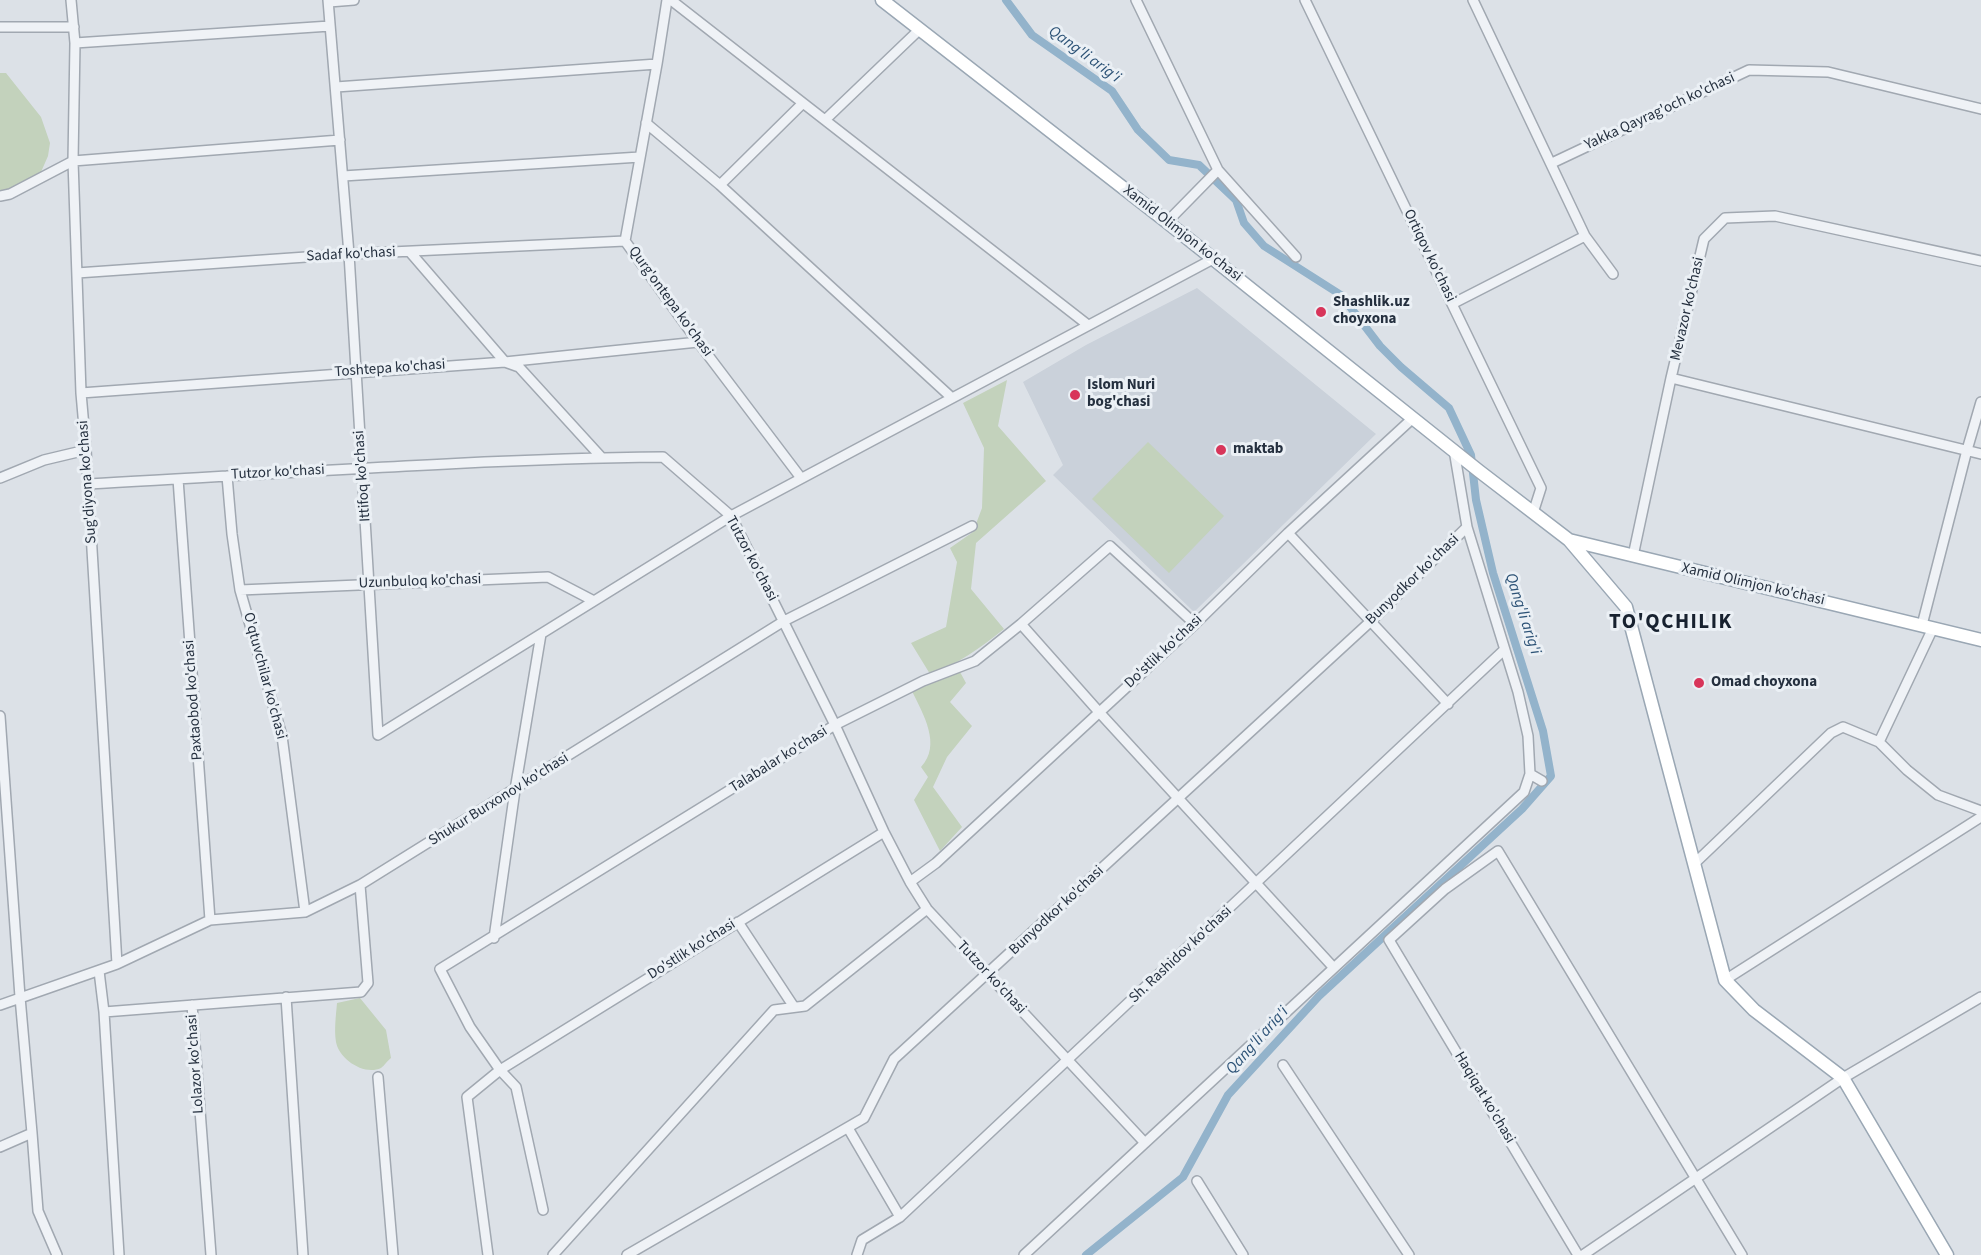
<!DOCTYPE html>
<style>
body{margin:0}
canvas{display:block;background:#dce1e7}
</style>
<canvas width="1981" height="1255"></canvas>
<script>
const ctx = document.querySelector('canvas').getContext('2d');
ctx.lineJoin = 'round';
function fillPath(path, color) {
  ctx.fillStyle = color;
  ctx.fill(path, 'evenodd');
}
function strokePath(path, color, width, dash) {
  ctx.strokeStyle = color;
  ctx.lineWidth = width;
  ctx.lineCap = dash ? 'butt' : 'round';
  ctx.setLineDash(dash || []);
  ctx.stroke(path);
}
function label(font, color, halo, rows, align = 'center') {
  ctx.font = font + ' "Source Sans 3",sans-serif';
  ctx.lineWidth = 6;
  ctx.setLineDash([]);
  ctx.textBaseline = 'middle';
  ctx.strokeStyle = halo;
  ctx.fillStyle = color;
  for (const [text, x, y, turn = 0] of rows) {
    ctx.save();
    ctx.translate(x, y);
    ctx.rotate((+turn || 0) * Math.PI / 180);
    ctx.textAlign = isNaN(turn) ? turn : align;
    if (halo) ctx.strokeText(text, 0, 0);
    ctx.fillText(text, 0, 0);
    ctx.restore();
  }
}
fillPath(new Path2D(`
 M1197 288 1376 434 1194 612 1053 475 1063 465 1023 382 1086 345Z`), '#cad1da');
fillPath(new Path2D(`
 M0 73H6L41 117 50 143 48 156 41 172 10 191 0 194Z
 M1007 380 998 426 1046 481 976 543 971 589 1004 629C980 648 958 664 930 674L911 643 946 627 957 562 950 548 973 532 982 508 984 448 963 403Z
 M1148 442 1224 516 1169 573 1092 499Z
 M960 672 966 683 950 702 972 726 947 757 933 787 962 827 940 851 914 800 928 777 921 767C942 745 923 714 912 691L924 684Z
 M360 998 386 1030 391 1058C388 1060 384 1066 381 1068 364 1076 339 1059 336 1042 334 1030 336 1015 337 1003Z`), '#c3d2bc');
strokePath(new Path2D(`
 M1006 0 1032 35 1112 91 1138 130 1169 160 1199 165 1236 200 1244 223 1264 246 1341 295 1380 346 1401 367 1449 408 1471 455 1476 500 1493 573 1543 731 1551 776 1522 809 1319 996 1228 1095 1183 1177 1086 1255`), '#93b3cb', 8);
const minor = new Path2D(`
 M71 0 75 43 73 161 81 393 86 450 117 964
 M328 0 349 254 378 735 731 516 1213 259
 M671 0 803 103 720 185 952 398
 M1136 0 1218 170 1296 257
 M1305 0 1541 488 1533 513
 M1473 0 1585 236 1613 274
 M329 2 354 0
 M0 27H74
 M75 43 330 26
 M657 64 625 241 698 342 801 478
 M336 87 657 64 667 0
 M803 103 1088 325
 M825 120 920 29
 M646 123 720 185
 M1552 163 1749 70 1828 72 1981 109
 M343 176 640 157
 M0 196 10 194 73 161 340 140
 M1167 222 1218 170
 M410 252 505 362 519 367 602 458
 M77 273 349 254 625 241
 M1452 304 1585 236
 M1671 378 1981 454
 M81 393 505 362 698 342
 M1454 450 1467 527 1518 692 1528 736 1530 774 1542 781
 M227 476 232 534 240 590 282 736 305 912
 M0 478 44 460 86 450
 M178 479 210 920
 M88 484C280 474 471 459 663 457L731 516 835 725 884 832 910 882 927 909 1145 1143
 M1288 533 1448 704
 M1633 556 1671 378 1704 239 1725 218 1775 216 1981 261
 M240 590 548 577 594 601
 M1021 624 1099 712 1334 968
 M1922 625 1967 450 1981 402
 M0 716 20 997 32 1133 0 1147
 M1879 742 1933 628
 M1695 863 1831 733 1843 727 1879 742 1907 770 1938 795 1981 811
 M910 882 936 863 1195 624 1288 533 1413 418
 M738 922 794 1007
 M494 938 515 790 541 634
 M99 971 104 1012 119 1255
 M1725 980 1981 817
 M286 997 303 1255
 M0 1005 117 964 210 920 305 912 360 885 784 621 972 526
 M192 1005 211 1255
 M104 1012 361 992 368 983 360 885
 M1283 1065 1409 1255
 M378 1077 393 1255
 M848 1128 900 1217
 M32 1133 38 1211 57 1255
 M1197 1181 1243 1255
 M543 1210 516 1087 500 1070 470 1027 440 969 835 725 923 681 975 661 1021 624 1110 546 1195 624
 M488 1255 467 1097 500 1070 884 832
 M553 1255 774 1010 805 1006 927 909
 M627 1255 864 1118 894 1059 1371 621 1467 527
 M857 1255 862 1240 900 1217 1504 650
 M1024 1255 1524 792 1530 774
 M1578 1255 1389 940 1445 889 1498 851 1742 1255
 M1583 1255 1843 1078 1981 997`);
const major = new Path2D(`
 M882 0 1167 222 1479 471 1569 540 1981 640
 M1569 540 1626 607 1725 980 1754 1010 1843 1078 1947 1255`);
strokePath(minor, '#a1a8b1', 12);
strokePath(major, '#9aa7b4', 15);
strokePath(minor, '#eff2f6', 9);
strokePath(major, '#fff', 12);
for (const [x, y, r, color] of [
 [1321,312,6,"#d8355a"],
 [1075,395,6,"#d8355a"],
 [1221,450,6,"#d8355a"],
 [1699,683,6,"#d8355a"]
]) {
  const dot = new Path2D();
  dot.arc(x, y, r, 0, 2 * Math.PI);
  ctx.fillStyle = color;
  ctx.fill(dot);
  strokePath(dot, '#ebf0f5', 2);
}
label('15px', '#25303f', '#ebf0f5', [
 ["Yakka Qayrag'och ko'chasi",1660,112,-25],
 ["Xamid Olimjon ko'chasi",1182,234,38],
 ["Sadaf ko'chasi",351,255,-3],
 ["Ortiqov ko'chasi",1429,256,64],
 ["Qurg'ontepa ko'chasi",670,302,54],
 ["Mevazor ko'chasi",1688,309,-77],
 ["Toshtepa ko'chasi",390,369,-4],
 ["Tutzor ko'chasi",278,473,-3],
 ["Ittifoq ko'chasi",363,476,-94],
 ["Sug'diyona ko'chasi",88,482,-94],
 ["Tutzor ko'chasi",751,559,62],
 ["Bunyodkor ko'chasi",1413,580,-44],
 ["Uzunbuloq ko'chasi",420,582,-2],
 ["Xamid Olimjon ko'chasi",1753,585,13],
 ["Do'stlik ko'chasi",1164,652,-43],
 ["O'qtuvchilar ko'chasi",264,676,75],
 ["Paxtaobod ko'chasi",194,700,-94],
 ["Talabalar ko'chasi",779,760,-32],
 ["Shukur Burxonov ko'chasi",499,800,-32],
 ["Bunyodkor ko'chasi",1057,911,-43],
 ["Do'stlik ko'chasi",692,950,-32],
 ["Sh. Rashidov ko'chasi",1181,955,-43],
 ["Tutzor ko'chasi",991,978,47],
 ["Lolazor ko'chasi",196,1064,-94],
 ["Haqiqat ko'chasi",1484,1098,59]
]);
label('bold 15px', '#25303f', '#ebf0f5', [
 ["Shashlik.uz",1333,303],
 ["choyxona",1333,320],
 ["Islom Nuri",1087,386],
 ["bog'chasi",1087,403],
 ["maktab",1233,450],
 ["Omad choyxona",1711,683]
], 'left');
label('italic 16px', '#2c5276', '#ebf0f5', [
 ["Qang'li arig'i",1084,55,36],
 ["Qang'li arig'i",1522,614,72],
 ["Qang'li arig'i",1258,1041,-48]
]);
ctx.letterSpacing = '1.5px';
label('bold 21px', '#17212f', '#ebf0f5', [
 ["TO'QCHILIK",1671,623]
]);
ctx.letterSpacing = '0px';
</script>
